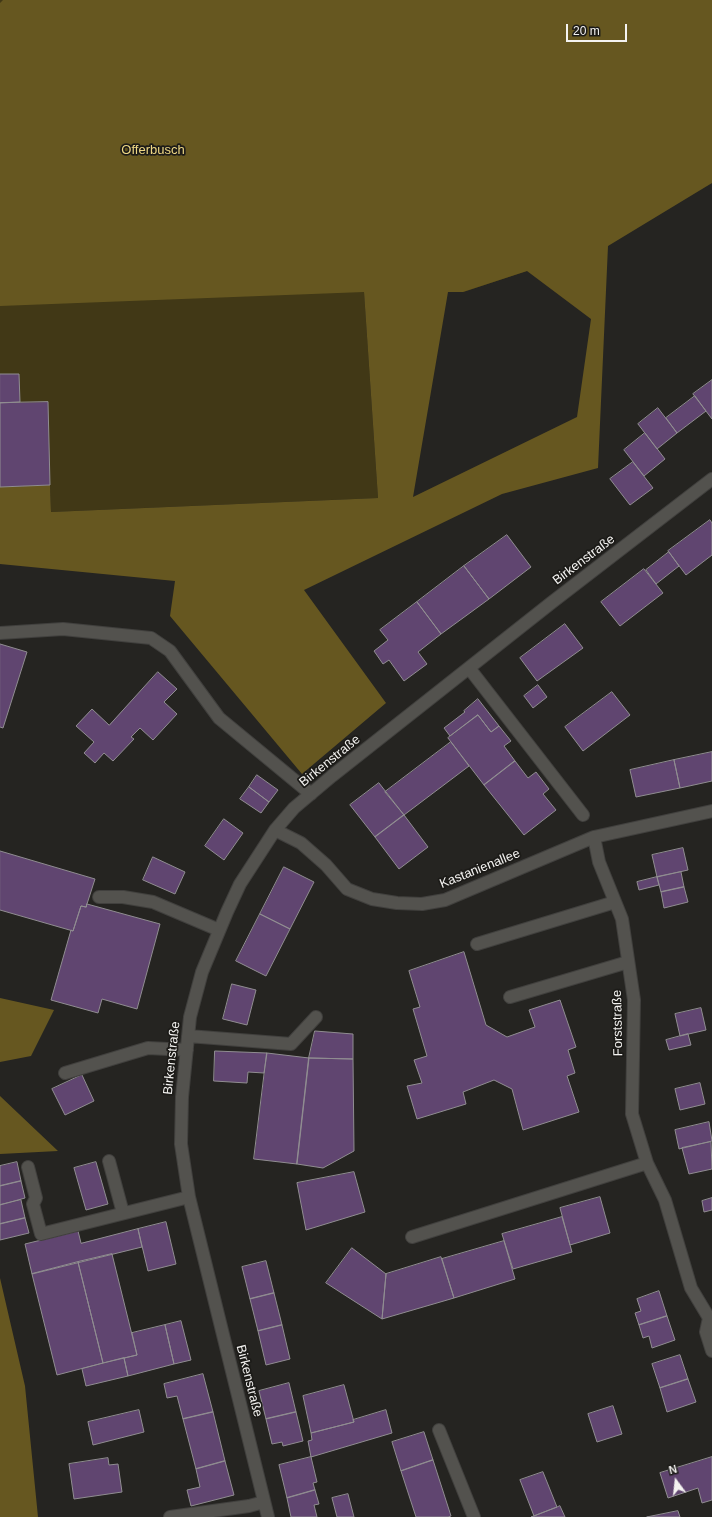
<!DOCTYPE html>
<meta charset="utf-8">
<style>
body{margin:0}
#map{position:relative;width:712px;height:1517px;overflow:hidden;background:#252421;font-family:Helvetica,sans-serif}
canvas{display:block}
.north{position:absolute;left:656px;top:1461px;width:40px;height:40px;-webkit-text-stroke:3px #1c1b18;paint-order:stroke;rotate:345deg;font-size:11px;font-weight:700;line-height:16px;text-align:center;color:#f4f3f1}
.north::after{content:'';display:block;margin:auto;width:14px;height:18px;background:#f4f3f1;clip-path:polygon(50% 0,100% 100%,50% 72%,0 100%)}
.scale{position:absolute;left:566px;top:24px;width:61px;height:18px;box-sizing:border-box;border:2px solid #f4f3f1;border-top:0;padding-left:5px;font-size:12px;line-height:14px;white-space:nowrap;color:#f4f3f1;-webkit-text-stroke:3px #1c1b18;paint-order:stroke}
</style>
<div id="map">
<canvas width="712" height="1517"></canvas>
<div class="north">N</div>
<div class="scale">20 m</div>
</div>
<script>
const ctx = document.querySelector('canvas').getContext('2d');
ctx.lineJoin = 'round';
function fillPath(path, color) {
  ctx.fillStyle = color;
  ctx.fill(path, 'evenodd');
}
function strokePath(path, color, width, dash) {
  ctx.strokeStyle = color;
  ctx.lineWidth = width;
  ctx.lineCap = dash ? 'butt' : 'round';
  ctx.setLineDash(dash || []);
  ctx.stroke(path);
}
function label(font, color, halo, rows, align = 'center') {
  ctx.font = font + ' Helvetica,sans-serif';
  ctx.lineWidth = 3.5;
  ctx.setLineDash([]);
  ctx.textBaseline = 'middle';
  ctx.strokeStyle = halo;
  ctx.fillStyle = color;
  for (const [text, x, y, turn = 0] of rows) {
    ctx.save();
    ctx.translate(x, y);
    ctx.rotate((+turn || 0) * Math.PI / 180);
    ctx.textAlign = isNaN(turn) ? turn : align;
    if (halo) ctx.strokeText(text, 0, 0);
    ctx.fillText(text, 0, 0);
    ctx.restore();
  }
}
fillPath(new Path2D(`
 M0 0H712V183L527 271 463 292H364L378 498 51 512 50 485 0 487Z`), '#413816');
fillPath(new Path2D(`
 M3 0H712V183L608 246 598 468 502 494 304 590 386 703 302 774 170 616 175 581 0 564V487L50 485 51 512 378 498 364 292 0 306V3ZM527 271 591 319 577 417 413 497 448 292H463Z
 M0 998 54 1010 31 1056 0 1062Z
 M0 1096 58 1151 0 1154Z
 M0 1278 25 1386 38 1517H0Z`), '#665720');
const building = new Path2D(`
 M0 374H19L20 402 0 403Z
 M712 380V419L693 394Z
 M695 396 706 411 677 433 666 418Z
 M48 402 50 485 0 487V403Z
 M658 408 677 433 657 449 638 424Z
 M645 433 665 459 644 476 624 450Z
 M633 462 653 488 630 505 610 479Z
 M710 520 712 523V555L686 575 668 551Z
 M507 535 531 567 489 599 464 566Z
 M669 552 679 566 656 584 646 570Z
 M464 566 489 599 441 634 417 602Z
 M644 569 663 593 620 626 601 602Z
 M417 602 441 634 418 652 427 664 404 681 389 660 383 664 374 651 388 640 380 630Z
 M565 624 583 648 537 681 520 658Z
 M0 644 27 652 3 728 0 727Z
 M158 672 177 689 164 702 177 714 153 740 140 728 131 737 134 739 113 761 104 753 95 763 84 753 94 742 76 726 92 709 109 725Z
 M538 685 547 697 533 708 524 696Z
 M612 692 630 715 583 751 565 727Z
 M478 699 499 726 491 732 478 715 450 736 444 728 465 712 464 711Z
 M478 715 491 732 499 726 511 741 504 746 515 761 484 785 448 738Z
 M451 742 469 766 404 815 385 792Z
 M712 752V781L680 788 674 760Z
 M674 760 680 788 636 797 630 770Z
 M515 761 528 778 536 772 549 789 543 794 556 810 524 835 484 785Z
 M257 775 278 790 269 802 249 787Z
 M379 783 404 815 375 837 350 805Z
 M249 787 269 802 261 813 240 799Z
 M404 815 428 847 399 869 375 837Z
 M224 819 243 833 224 860 205 846Z
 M683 848 688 870 657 877 652 855Z
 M0 851 95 879 86 907 81 906 73 931 0 910Z
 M153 857 185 872 175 894 143 880Z
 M284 867 314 882 290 929 260 914Z
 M681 872 684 887 661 892 657 877Z
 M657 877 659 885 639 890 637 882Z
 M684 887 688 902 664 908 661 892Z
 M87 904 160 924 137 1009 102 999 98 1013 51 1000 71 930 73 931 81 906 86 907Z
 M260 914 290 929 266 976 236 961Z
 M464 952 486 1025 507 1037 535 1027 529 1010 560 1000 576 1047 568 1050 575 1073 567 1076 579 1112 523 1130 512 1089 494 1080 463 1092 466 1104 417 1119 407 1086 422 1083 414 1060 427 1056 413 1009 420 1007 409 971Z
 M232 984 256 990 247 1025 223 1019Z
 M701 1008 706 1030 680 1036 675 1014Z
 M315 1031 353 1034V1059L309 1058Z
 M688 1034 691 1045 669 1050 666 1040Z
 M215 1051 267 1053 264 1073 248 1072 247 1083 214 1081Z
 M267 1053 309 1058 297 1164 254 1159Z
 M309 1058 353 1059 354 1151 323 1168 297 1164Z
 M82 1075 94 1101 65 1115 52 1089Z
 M700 1083 705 1104 680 1110 675 1089Z
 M709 1122 712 1141 679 1149 675 1130Z
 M711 1142 712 1169 689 1174 682 1148Z
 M17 1162 21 1181 0 1186V1166Z
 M96 1162 108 1204 86 1210 74 1168Z
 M354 1172 365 1212 306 1230 297 1183Z
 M21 1181 25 1198 0 1205V1186Z
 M600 1197 610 1233 570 1245 560 1208Z
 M712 1198V1210L704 1212 702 1201Z
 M21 1200 25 1218 0 1224V1205Z
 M562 1217 572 1252 513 1269 502 1234Z
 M25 1218 29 1233 0 1240V1224Z
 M166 1222 176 1264 148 1271 138 1229Z
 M138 1229 142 1247 32 1274 25 1244 78 1231 81 1243Z
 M504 1241 515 1279 454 1298 442 1259Z
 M352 1248 386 1274 382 1319 326 1283Z
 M112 1254 137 1355 103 1363 78 1262Z
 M441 1257 454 1298 382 1319 386 1274Z
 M266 1261 274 1293 250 1299 242 1267Z
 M78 1262 103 1363 57 1375 32 1274Z
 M659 1291 667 1316 639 1325 635 1313 641 1311 637 1299Z
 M274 1293 282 1325 258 1331 250 1299Z
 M667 1316 675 1340 652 1348 649 1336 643 1338 639 1325Z
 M181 1321 191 1360 174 1364 165 1325Z
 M165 1325 174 1364 128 1376 124 1358 137 1355 132 1333Z
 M282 1325 290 1359 266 1365 258 1331Z
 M680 1355 688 1379 660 1388 652 1364Z
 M124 1358 128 1376 86 1386 82 1369Z
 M203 1374 213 1412 183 1419 177 1396 167 1398 164 1384Z
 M688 1379 696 1402 667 1412 660 1388Z
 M289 1383 296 1412 266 1419 259 1391Z
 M344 1385 354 1422 311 1433 303 1396Z
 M613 1406 622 1434 597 1442 588 1414Z
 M139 1410 144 1432 93 1445 88 1422Z
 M386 1410 392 1433 311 1457 308 1441 312 1440 311 1433 354 1422 353 1420Z
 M213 1412 225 1461 196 1469 183 1419Z
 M296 1412 303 1441 283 1446 282 1442 272 1444 266 1419Z
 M424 1432 433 1460 401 1471 392 1442Z
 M311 1457 317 1482 313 1483 315 1490 287 1498 279 1465Z
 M712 1457V1500L702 1503 698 1488 668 1498 660 1473Z
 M108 1458 109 1465 118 1464 122 1492 74 1499 69 1464Z
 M433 1460 451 1516 448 1517H416L401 1471Z
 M225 1461 234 1495 191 1506 187 1490 200 1487 196 1469Z
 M543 1472 557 1507 534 1516 520 1480Z
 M315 1490 319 1504 314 1505 317 1517H291L287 1498Z
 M348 1494 354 1517H337L332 1498Z
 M560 1506 565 1517H531L557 1507Z
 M678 1511 680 1517H647Z`);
fillPath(building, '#604570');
strokePath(building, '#908d91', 1);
const minor = new Path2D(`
 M0 633 63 629 151 638 170 651 219 718 311 794
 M469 668 583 815
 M275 830 301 843 326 865 347 889 372 899 397 903 422 904 445 900 594 837 712 811
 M594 837 599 862 622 919 634 1000 632 1114 647 1163 665 1200 691 1288 709 1318 706 1332 712 1351
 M99 897H123L153 902 219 930
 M477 944 615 902
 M510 997 628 962
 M188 1036 291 1044 316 1017
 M65 1073 148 1048 187 1050
 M109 1161 123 1213
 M28 1167 36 1198 33 1204 41 1234 189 1197
 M412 1237 647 1163
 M439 1430 474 1517
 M170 1517 249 1506 264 1502
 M268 1517 189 1197 181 1144 182 1097 190 1017 202 972 227 912 240 884 275 830 294 808 332 776 551 603 712 479`);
strokePath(minor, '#41403e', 14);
strokePath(minor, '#53524e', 12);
label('13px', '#eed784', '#1c1b18', [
 ["Offerbusch",153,150]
]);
label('13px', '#f4f3f1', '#1c1b18', [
 ["Birkenstraße",584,560,-37],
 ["Birkenstraße",330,761,-39],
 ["Kastanienallee",480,869,-22],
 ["Forststraße",618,1023,-91],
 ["Birkenstraße",172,1058,-84],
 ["Birkenstraße",249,1381,76]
]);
</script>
